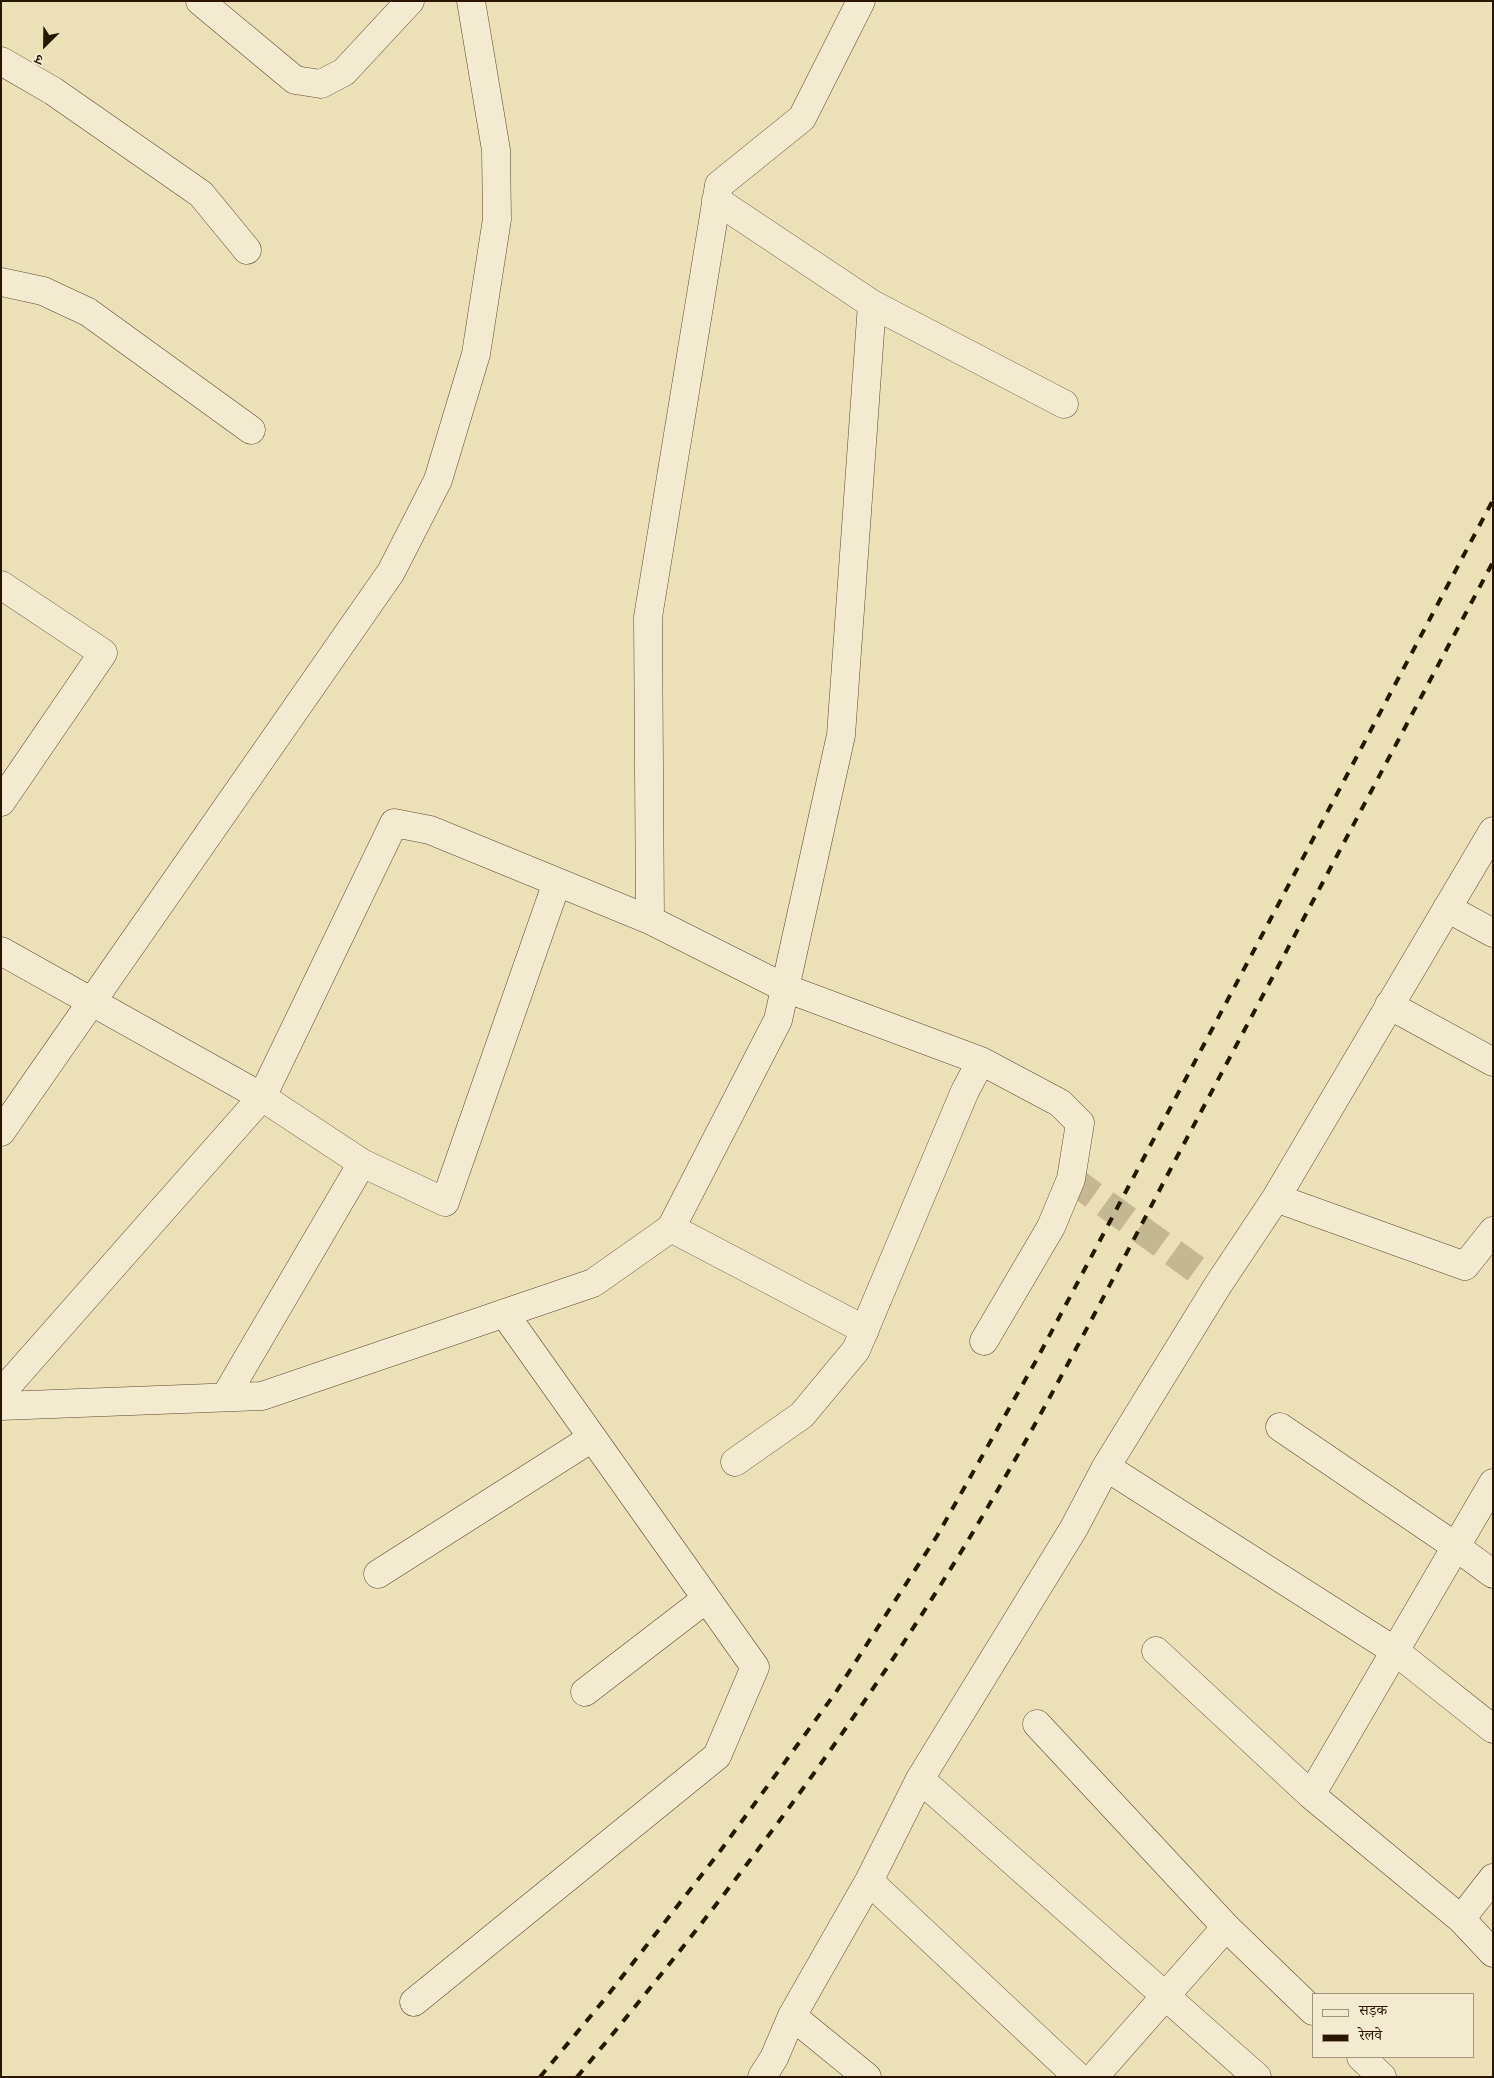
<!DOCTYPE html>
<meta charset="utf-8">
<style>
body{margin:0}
#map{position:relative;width:1494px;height:2078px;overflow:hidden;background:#ece0b7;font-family:"IM FELL English","Noto Serif Devanagari",serif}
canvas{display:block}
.frame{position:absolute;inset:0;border:2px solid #291500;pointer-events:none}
.legend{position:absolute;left:1312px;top:1993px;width:162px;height:65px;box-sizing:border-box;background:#f3ebd0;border:1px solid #a2957d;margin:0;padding:6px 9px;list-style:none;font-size:15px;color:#291500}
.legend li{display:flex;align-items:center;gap:10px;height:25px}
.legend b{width:25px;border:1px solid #a2957d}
.north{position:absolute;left:20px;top:20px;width:50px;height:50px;-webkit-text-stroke:4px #f3ebd0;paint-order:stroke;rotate:203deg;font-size:14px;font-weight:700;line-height:20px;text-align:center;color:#291500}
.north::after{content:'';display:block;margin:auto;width:18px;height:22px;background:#291500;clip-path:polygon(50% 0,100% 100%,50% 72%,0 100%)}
</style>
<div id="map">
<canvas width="1494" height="2078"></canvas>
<div class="frame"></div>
<ul class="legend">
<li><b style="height:6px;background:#f3ebd0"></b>सड़क</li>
<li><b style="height:6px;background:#291500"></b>रेलवे</li>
</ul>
<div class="north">उ</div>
</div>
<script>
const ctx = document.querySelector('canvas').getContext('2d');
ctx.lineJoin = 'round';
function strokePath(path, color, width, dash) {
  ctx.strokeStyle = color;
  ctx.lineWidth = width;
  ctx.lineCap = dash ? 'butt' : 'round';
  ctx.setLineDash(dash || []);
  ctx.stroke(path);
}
strokePath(new Path2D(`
 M1071 1179 1218 1285`), '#c5b792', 28, [28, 14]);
const street = new Path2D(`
 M200 1 295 80 321 84 344 72 410 1
 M1 61 53 91 201 194 247 250
 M716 200 872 304 1064 404
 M1 282 43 291 88 312 251 430
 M1 585 103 653 1 802
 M1447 908 1493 933
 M650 920 648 617 719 185 802 118 861 1
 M1 951 262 1097 362 1163 445 1202 557 882
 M1389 1005 1493 1062
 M1 1132 391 572 438 480 476 354 497 219 496 150 471 1
 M1276 1198 1465 1266 1493 1231
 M671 1228 865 1330
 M1 1393 262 1097 394 823 430 830 650 920 785 988 981 1061 1060 1103 1080 1123 1071 1179 1051 1227 984 1341
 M225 1397 362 1163
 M1 1406 262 1396 593 1283 671 1228 778 1020 841 735 872 304
 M1280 1427 1455 1546 1493 1574
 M735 1462 802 1415 856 1350 965 1091 981 1061
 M1106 1467 1395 1651 1493 1729
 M378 1574 592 1438
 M1156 1651 1311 1795 1461 1919 1493 1953
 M585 1692 706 1599
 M1037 1724 1226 1927 1313 2011
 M920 1779 1257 2077
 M1311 1795 1493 1483
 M869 1881 1078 2077
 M1461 1919 1493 1878
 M414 2002 717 1756 755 1667 504 1313
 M792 2016 867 2077
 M1361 2057 1382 2077
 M762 2077 774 2058 792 2016 869 1881 920 1779 1074 1528 1106 1467 1218 1285 1276 1198 1493 831
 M1094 2077 1226 1927`);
strokePath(street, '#5a482e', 29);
strokePath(street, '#f3ebd0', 28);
strokePath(new Path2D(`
 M540 2077 604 2000 718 1854 836 1692 937 1536 1037 1359 1493 500
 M577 2077C716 1911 848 1737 961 1552 1040 1422 1109 1286 1179 1153 1284 956 1388 759 1493 562`), '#291500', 4, [9, 9]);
</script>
